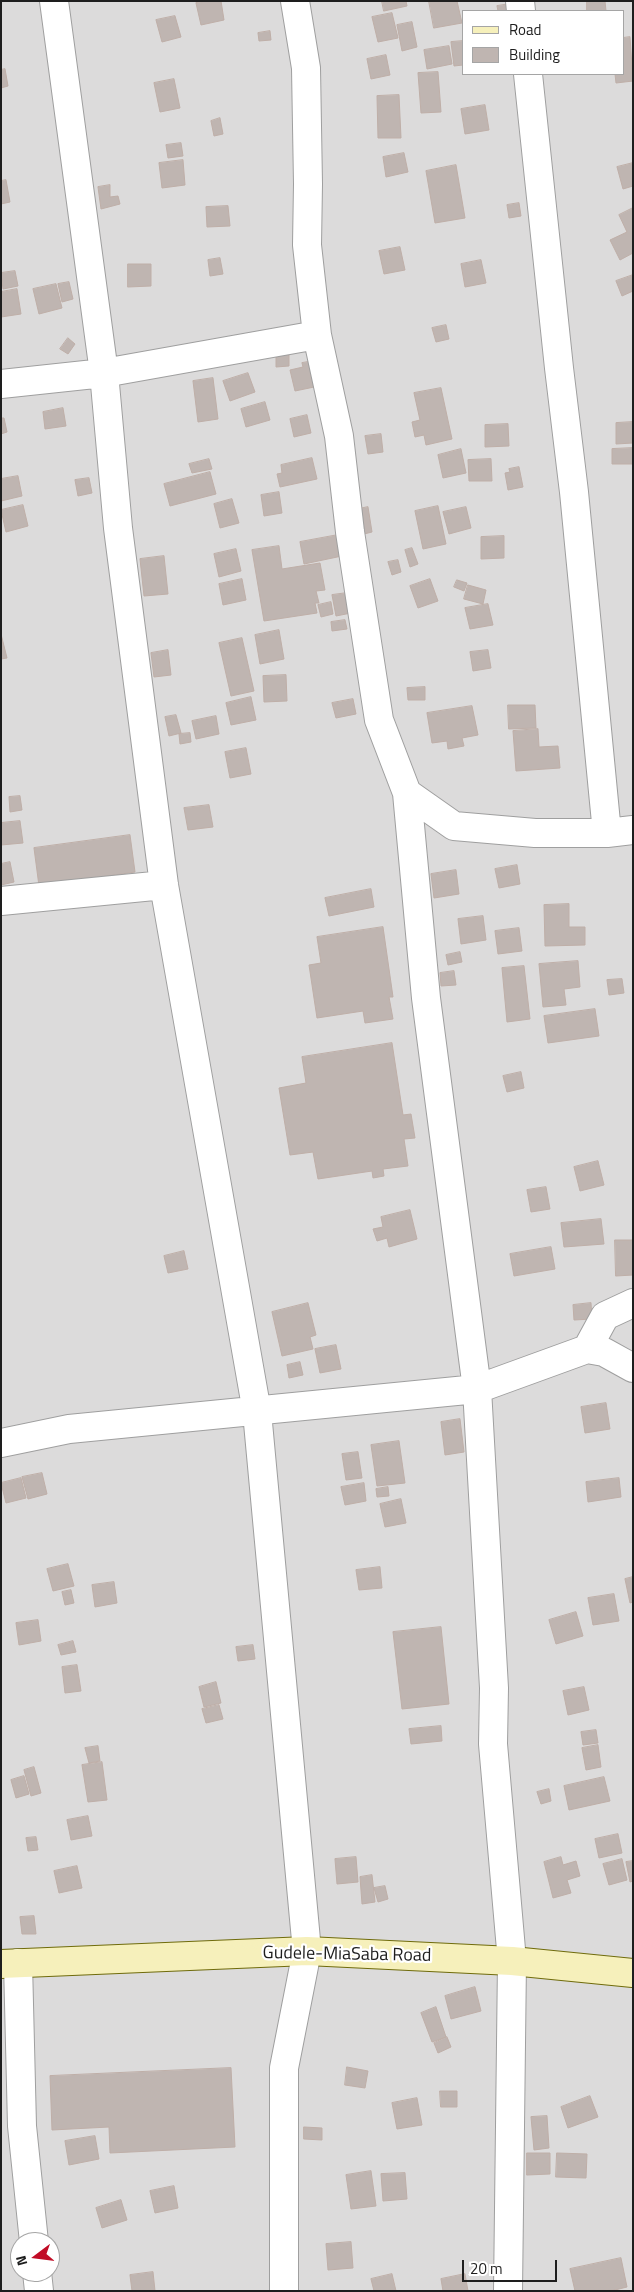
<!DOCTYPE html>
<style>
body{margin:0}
#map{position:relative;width:634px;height:2292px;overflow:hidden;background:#eeeae5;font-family:"Titillium Web",sans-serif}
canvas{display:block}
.frame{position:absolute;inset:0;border:2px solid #1e1e1e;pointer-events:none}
.legend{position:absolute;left:462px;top:10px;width:162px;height:65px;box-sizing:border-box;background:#fff;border:1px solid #a5a5a5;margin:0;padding:6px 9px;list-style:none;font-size:15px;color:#1e1e1e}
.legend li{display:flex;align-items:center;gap:10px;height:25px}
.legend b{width:25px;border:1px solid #a5a5a5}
.north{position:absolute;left:10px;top:2232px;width:50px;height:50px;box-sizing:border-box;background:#fff;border:1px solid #a5a5a5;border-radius:50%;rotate:255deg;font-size:14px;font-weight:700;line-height:20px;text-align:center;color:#1e1e1e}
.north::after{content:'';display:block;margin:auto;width:18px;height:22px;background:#c10c26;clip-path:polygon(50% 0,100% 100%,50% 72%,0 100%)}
.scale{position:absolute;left:462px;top:2260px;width:95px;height:22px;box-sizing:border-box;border:2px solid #1e1e1e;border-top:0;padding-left:6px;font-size:15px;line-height:18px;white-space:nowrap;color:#1e1e1e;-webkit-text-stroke:4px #fff;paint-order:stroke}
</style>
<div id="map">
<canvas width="634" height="2292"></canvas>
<div class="frame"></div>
<ul class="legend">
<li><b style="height:6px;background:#f6f0bb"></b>Road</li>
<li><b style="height:14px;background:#bfb5b1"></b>Building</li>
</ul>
<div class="north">N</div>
<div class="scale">20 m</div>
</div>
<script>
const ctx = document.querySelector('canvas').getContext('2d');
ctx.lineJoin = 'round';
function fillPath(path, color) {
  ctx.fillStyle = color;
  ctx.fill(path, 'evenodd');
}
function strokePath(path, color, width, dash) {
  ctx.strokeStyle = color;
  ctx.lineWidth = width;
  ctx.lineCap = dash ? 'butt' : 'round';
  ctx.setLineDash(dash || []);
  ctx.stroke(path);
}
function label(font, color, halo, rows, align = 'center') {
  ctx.font = font + ' "Titillium Web",sans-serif';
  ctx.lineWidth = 4.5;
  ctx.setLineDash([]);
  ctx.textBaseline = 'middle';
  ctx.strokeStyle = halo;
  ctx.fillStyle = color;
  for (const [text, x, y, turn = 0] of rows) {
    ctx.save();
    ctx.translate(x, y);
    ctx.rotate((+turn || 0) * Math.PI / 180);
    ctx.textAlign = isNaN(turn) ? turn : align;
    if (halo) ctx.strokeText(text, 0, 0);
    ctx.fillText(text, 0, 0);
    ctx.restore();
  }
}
fillPath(new Path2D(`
 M1 1H633V2291H1ZM463 11H623V74H463ZM20 2242H50V2272H20Z`), '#dcdbdb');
const building = new Path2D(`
 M206 1H221L224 20 201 25 196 3Z
 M382 1H406L407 6 384 11Z
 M429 1H457L462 23 434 28Z
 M587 1H605L606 11H587Z
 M510 4 511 11H498L497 6Z
 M392 13 398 38 378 42 372 17Z
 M175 16 181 37 162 42 156 20Z
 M412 22 417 47 402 51 397 25Z
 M270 31 271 40 259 41 258 33Z
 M630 37 633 81 616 83 615 74H623V38Z
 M463 41V65L454 66 451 42Z
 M449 46 452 64 427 69 424 50Z
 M386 55 390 75 371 79 367 59Z
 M5 69 8 86 1 88V70Z
 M438 72 441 112 421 113 418 73Z
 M174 79 180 108 160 112 154 83Z
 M399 95 401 138H378L377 96Z
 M485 105 489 130 465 134 461 109Z
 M220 118 223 134 214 136 211 121Z
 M181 143 183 156 168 158 166 145Z
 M404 153 408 172 386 177 383 157Z
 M183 160 185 185 162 188 159 163Z
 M633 163V186L623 189 617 167Z
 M456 165 465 218 435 223 426 171Z
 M6 180 10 202 1 204V181Z
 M110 185V197L118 196 120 204 101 209 98 187Z
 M519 203 521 216 509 218 507 205Z
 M228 206 230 226 207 227 206 207Z
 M633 208V253L620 260 610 240 627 232 619 215Z
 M400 247 405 270 384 274 379 251Z
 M220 258 223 274 210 276 208 260Z
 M481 260 486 283 465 287 461 264Z
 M128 264H151V286L128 287Z
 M15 271 18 286 3 289 1 273Z
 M633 275V291L622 296 616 281Z
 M69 282 73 299 62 302 58 284Z
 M56 284 62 308 39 314 33 289Z
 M17 289 21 314 1 317V292Z
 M446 325 449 339 436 342 432 328Z
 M68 338 75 344 68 354 60 349Z
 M289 355V366L276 367V356Z
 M314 361 319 386 295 391 290 370 303 367 302 363Z
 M248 373 255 392 230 401 223 381Z
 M213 378 218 419 198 422 193 381Z
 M441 388 452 439 426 445 424 435 415 437 412 422 420 420 414 393Z
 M265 402 270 420 246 427 241 409Z
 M63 408 66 426 45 429 43 412Z
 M307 415 311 433 294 437 290 419Z
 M1 418H4L7 432 1 434Z
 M633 422V443L616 444V423Z
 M508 424 509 446 485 447V425Z
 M381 434 383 452 368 454 365 436Z
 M633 448V464H612V449Z
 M461 449 466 473 443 478 438 455Z
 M312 458 317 479 280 487 277 474 282 473 281 465Z
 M209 459 212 469 192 473 189 464Z
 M491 459 492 481H469L468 460Z
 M519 467 523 487 508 490 505 473 510 472 509 469Z
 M210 472 216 494 170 506 164 484Z
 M18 476 22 496 1 501V479Z
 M89 478 92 493 78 496 75 480Z
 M279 492 282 513 264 516 261 495Z
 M232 499 239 523 220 528 214 504Z
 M23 505 28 526 6 532 1 510Z
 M438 506 446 544 423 549 415 511Z
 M368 507 372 532 364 534 359 509Z
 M466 507 471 528 449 534 443 512Z
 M338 535 342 556 304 564 300 542Z
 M504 536V558L481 559V537Z
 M279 546 282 569 320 563 325 590 316 591 319 603H315L317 613 264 621 252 550Z
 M412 548 418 564 410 567 405 550Z
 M236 549 241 571 219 577 214 554Z
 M164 556 168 594 144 596 140 559Z
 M398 560 401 572 392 575 388 562Z
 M242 579 246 600 223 605 219 584Z
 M430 579 438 601 418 608 410 586Z
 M457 580 467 583 464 591 454 587Z
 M468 585 486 590 483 604 464 599Z
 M347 593 351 613 336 616 332 595Z
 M331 602 333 614 321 617 318 605Z
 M488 604 493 625 470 629 465 608Z
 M345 620 347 629 332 631 331 622Z
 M279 630 284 659 260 664 255 635Z
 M1 634 7 658 1 659Z
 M242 638 254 691 231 696 219 643Z
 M168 650 171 675 154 677 151 653Z
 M488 650 491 668 473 671 470 652Z
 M286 675 287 701 264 702 263 676Z
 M425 687V700H408L407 688Z
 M251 697 256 720 231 725 226 703Z
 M353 699 356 714 336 718 332 703Z
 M508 705H535L536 728 509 729Z
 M472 706 478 735 462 738 464 746 448 749 447 741 432 743 427 713Z
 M176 715 181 733 169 736 165 717Z
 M216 716 219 734 196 739 192 721Z
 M538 729 539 747 558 746 560 768 516 771 513 731Z
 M190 733 191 742 180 744 179 734Z
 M246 748 251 774 230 778 225 752Z
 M20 796 22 810 10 812 9 797Z
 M209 805 213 827 188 830 184 808Z
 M20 821 23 843 1 845V823Z
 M130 835 135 872 39 886 34 848Z
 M10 862 14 882 1 885V864Z
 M517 865 520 884 499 888 495 869Z
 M456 870 459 894 434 898 431 874Z
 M371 889 374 907 329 916 325 898Z
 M569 904V927H585V945L545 946 544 905Z
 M483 916 486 940 461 944 458 919Z
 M383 927 393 997H389L393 1019 365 1023 363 1011 317 1018 309 965 321 963 317 937Z
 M519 928 522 951 498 954 495 931Z
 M460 952 462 962 448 965 446 955Z
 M578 961 580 987 564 989 566 1005 543 1007 539 964Z
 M524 966 530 1019 507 1022 502 968Z
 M454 971 456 985 441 986 440 973Z
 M622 979 624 993 609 995 607 980Z
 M595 1009 599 1036 548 1043 544 1016Z
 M392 1043 403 1115 411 1114 415 1138 404 1139 408 1166 383 1169 384 1176 373 1178 372 1171 318 1179 313 1152 290 1155 279 1088 306 1083 302 1057Z
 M521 1072 524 1088 507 1092 503 1076Z
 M598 1161 604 1185 580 1191 574 1167Z
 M546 1187 550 1209 531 1212 527 1190Z
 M410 1210 417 1239 389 1247 387 1238 377 1241 373 1229 383 1227 381 1217Z
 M601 1219 604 1244 564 1247 561 1223Z
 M615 1240H633V1275L616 1276Z
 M551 1247 555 1269 514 1276 510 1254Z
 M184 1251 188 1269 168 1273 164 1256Z
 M308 1303 316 1335 310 1337 313 1349 282 1356 272 1312Z
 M591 1303 592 1319 574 1320 573 1305Z
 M336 1345 341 1369 320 1373 315 1349Z
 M300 1362 303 1375 289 1378 287 1365Z
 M606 1403 610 1429 585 1433 581 1407Z
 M460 1419 464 1452 445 1455 441 1422Z
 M399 1441 405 1483 377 1486 371 1445Z
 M358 1452 362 1478 346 1480 342 1454Z
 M42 1473 47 1494 28 1499 22 1477Z
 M21 1478 26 1498 6 1503 1 1483Z
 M619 1478 621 1497 588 1502 586 1482Z
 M364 1483 366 1501 345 1505 341 1487Z
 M388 1487 389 1496 377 1497 376 1489Z
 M401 1499 406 1523 385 1527 380 1504Z
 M68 1564 74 1586 53 1591 47 1569Z
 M380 1567 382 1588 359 1590 356 1570Z
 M633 1577V1602L630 1603 625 1579Z
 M114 1582 117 1603 95 1607 92 1585Z
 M71 1590 74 1603 65 1605 62 1592Z
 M614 1594 619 1621 593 1625 588 1598Z
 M576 1612 583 1636 556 1644 549 1620Z
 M38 1620 41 1641 19 1645 16 1623Z
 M441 1627 449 1704 402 1709 393 1632Z
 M73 1641 76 1652 61 1655 58 1645Z
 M253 1645 255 1659 238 1661 236 1647Z
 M77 1665 81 1691 65 1693 62 1667Z
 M216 1682 221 1703 204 1707 199 1687Z
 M584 1687 589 1710 568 1715 563 1691Z
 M219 1705 223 1719 206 1723 202 1709Z
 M441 1726 442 1741 411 1744 409 1729Z
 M596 1730 598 1743 583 1745 581 1732Z
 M598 1745 601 1767 586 1770 582 1748Z
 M98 1746 100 1761 89 1763 85 1748Z
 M102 1762 107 1800 88 1802 82 1765Z
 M34 1767 41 1793 31 1796 24 1770Z
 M24 1776 29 1794 16 1798 11 1780Z
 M604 1777 610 1801 569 1810 564 1786Z
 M549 1789 551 1801 541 1804 537 1792Z
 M88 1816 92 1836 71 1840 67 1820Z
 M618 1834 622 1853 599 1858 595 1839Z
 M36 1837 38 1850 28 1851 26 1838Z
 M356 1857 358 1882 337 1884 335 1859Z
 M561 1857 563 1865 576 1861 580 1876 567 1880 571 1893 553 1898 544 1862Z
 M622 1859 627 1880 609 1885 603 1864Z
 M633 1861V1881L630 1882 626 1862Z
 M77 1866 82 1888 59 1893 54 1871Z
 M372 1875 375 1902 362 1904 360 1877Z
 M385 1886 388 1899 378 1902 374 1888Z
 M34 1916 36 1934H22L20 1917Z
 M475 1987 481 2011 451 2019 445 1996Z
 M436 2007 446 2037 432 2042 421 2013Z
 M447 2037 451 2047 438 2053 434 2043Z
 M347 2067 368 2071 365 2088 345 2085Z
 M231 2068 235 2147 110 2153 109 2127 52 2130 50 2076Z
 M440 2091H457V2107H441Z
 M590 2096 598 2117 568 2128 561 2107Z
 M417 2098 422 2125 397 2129 392 2103Z
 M547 2116 549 2148 534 2150 531 2117Z
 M304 2127 322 2128V2140L304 2139Z
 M95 2136 99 2159 69 2165 65 2141Z
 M527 2153H550V2174L527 2175Z
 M557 2153 587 2154 586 2178 556 2177Z
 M371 2171 376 2206 351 2209 346 2175Z
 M405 2173 407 2199 383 2201 381 2174Z
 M174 2186 178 2208 155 2213 150 2191Z
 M121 2200 127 2220 102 2228 96 2208Z
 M351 2242 353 2268 328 2270 326 2244Z
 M621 2258 627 2287 611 2291H575L570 2269Z
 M153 2272 155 2291H132L130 2275Z
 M392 2274 396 2291H374L371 2279Z
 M465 2274 468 2291H443L441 2279Z`);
fillPath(building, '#bfb5b1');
strokePath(building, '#bfafa8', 1);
const street = new Path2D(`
 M54 1 104 373 118 528 164 885 257 1412 307 1951 284 2068V2291
 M295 1 306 68 308 184 307 245 317 335 339 436 350 532 379 720 407 793 454 826 535 833H607L633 830
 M520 1 521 11
 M528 74 559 368 574 492 607 833
 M1 384 104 373 317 335
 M407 793 426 998 477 1389 494 1688 493 1744 512 1961 508 2291
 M1 901 164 885
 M587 1349 605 1316 633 1303
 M1 1443 69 1429 477 1389 587 1349 604 1352 633 1368
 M18 1963 22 2126 34 2242
 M37 2272 39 2291`);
const secondary = new Path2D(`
 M1 1964 307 1951 512 1961 633 1973`);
strokePath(street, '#9f9f9f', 30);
strokePath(secondary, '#6f6b0b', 30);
strokePath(street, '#fff', 28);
strokePath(secondary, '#f6f0bb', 28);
label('18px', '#1e1e1e', '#fff', [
 ["Gudele-MiaSaba Road",347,1955,1]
]);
</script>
